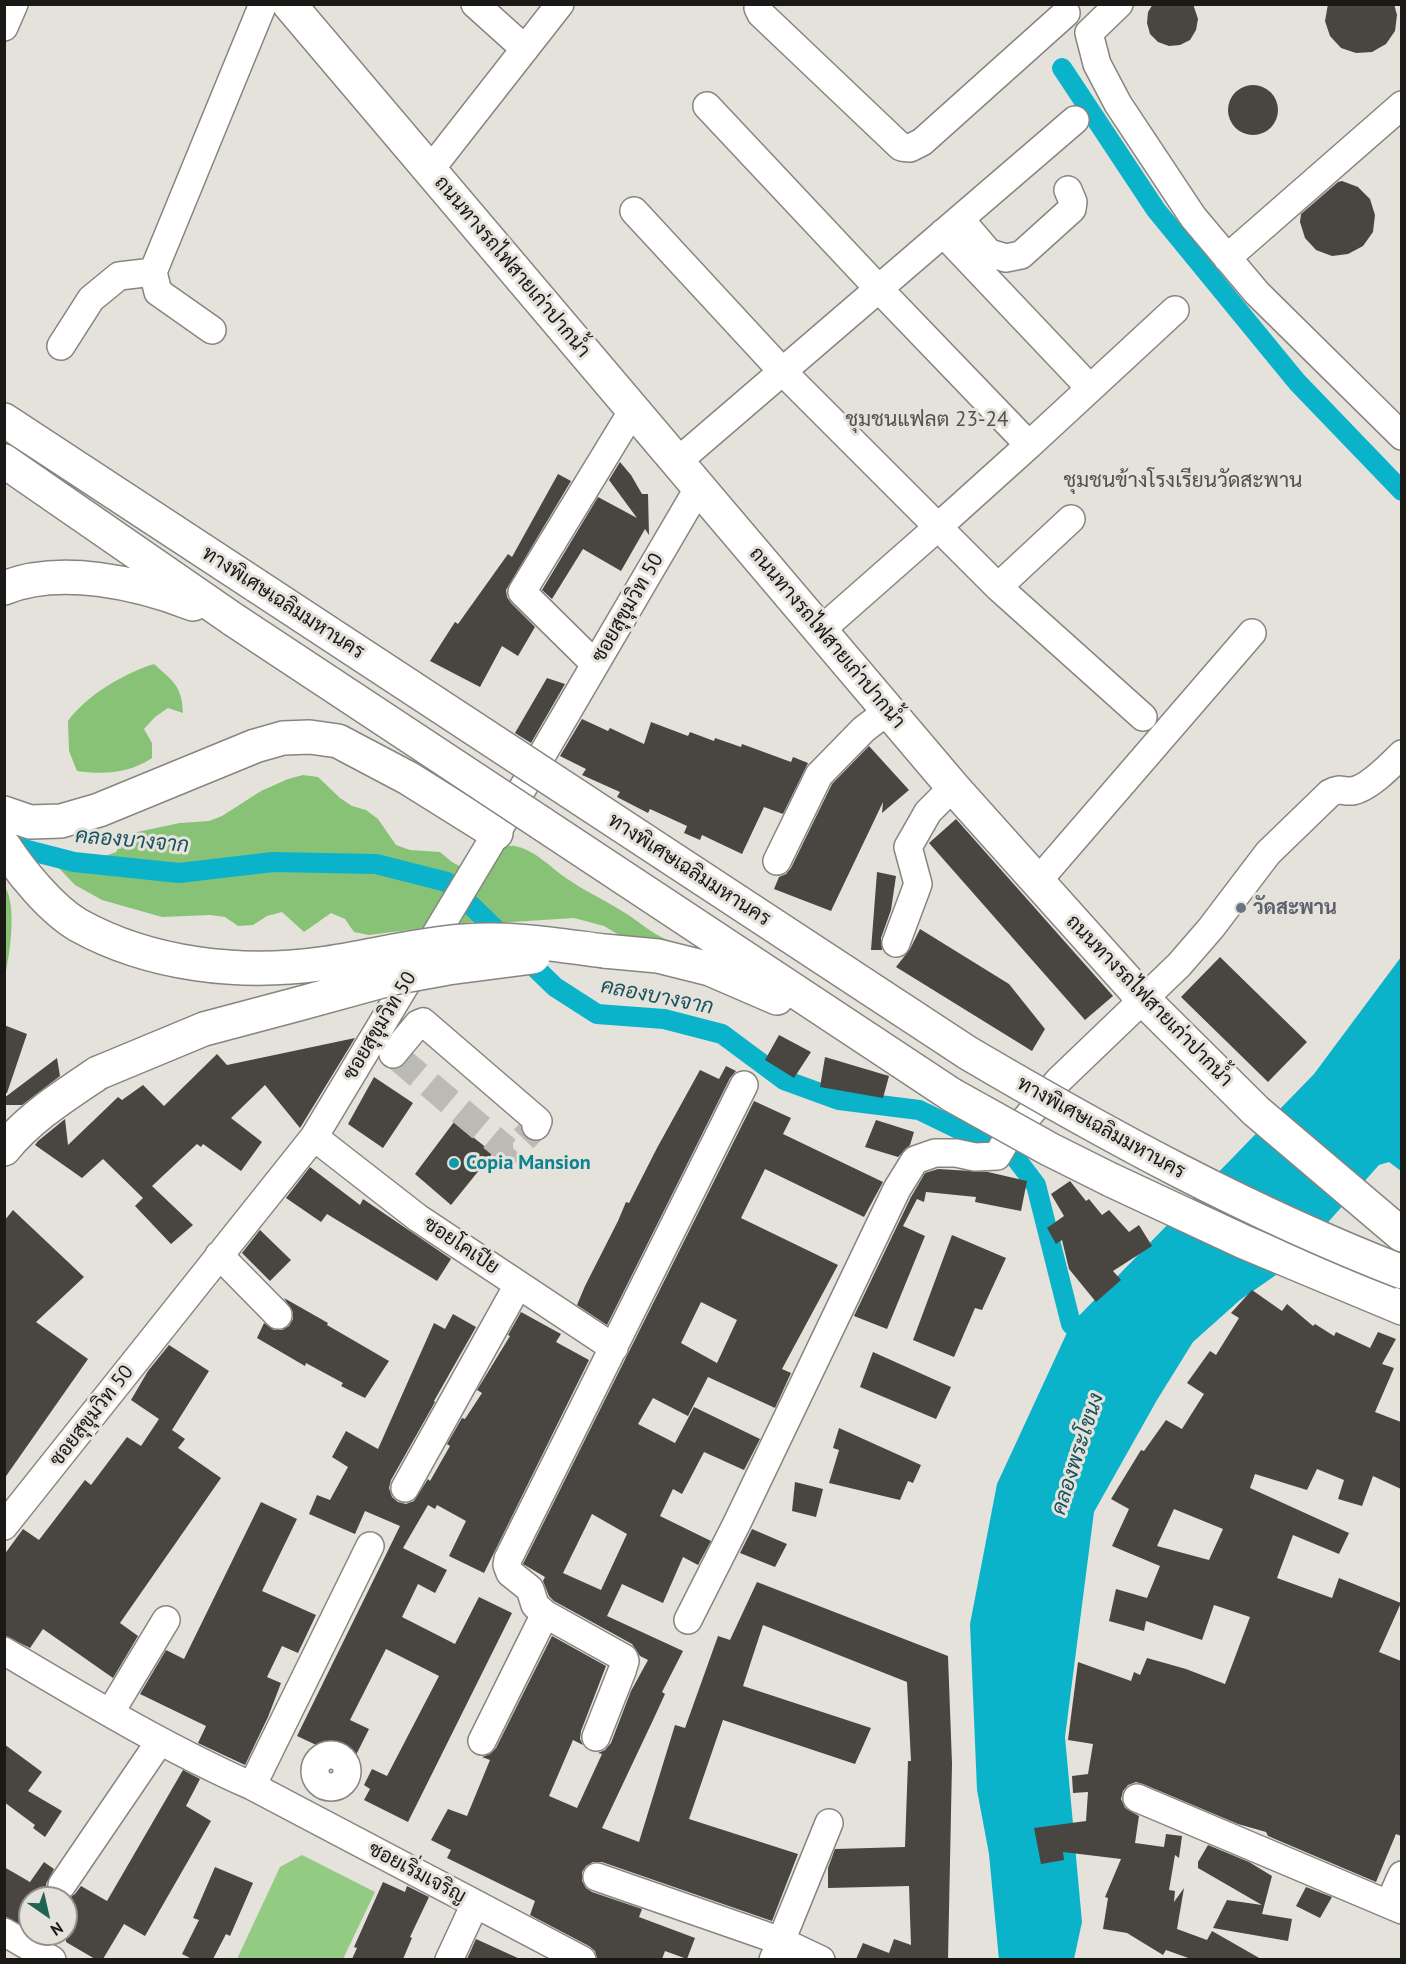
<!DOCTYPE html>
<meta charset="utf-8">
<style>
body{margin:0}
#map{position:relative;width:1406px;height:1964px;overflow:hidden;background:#e5e2dc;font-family:"PT Sans",sans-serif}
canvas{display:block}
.frame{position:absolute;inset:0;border:6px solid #1a1916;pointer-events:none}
.north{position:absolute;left:18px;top:1886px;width:60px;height:60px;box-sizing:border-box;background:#e5e2dc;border:2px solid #94928d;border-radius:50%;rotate:146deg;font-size:16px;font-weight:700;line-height:24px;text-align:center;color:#1a1916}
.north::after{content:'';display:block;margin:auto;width:21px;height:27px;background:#216353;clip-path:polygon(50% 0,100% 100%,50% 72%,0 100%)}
</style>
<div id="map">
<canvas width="1406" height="1964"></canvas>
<div class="frame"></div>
<div class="north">N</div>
</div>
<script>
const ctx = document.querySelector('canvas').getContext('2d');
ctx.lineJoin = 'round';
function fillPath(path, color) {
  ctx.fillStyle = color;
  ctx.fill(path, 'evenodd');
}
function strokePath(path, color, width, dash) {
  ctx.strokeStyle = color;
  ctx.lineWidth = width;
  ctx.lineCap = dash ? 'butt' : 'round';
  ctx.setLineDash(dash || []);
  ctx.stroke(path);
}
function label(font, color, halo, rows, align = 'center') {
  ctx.font = font + ' "PT Sans",Sarabun,sans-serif';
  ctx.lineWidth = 6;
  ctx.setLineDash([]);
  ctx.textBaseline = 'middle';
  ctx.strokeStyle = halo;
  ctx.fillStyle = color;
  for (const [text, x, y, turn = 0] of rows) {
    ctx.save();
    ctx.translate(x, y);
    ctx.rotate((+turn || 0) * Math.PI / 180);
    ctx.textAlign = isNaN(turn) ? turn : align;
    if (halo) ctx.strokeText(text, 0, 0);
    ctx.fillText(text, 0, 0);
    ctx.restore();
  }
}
fillPath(new Path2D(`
 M302 1855 375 1892 343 1959H237L280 1867Z`), '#92cb81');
fillPath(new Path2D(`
 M154 664C173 681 182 686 183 713L168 708 155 717 144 729 152 743V758C130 773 103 775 77 771L69 751 68 721C86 696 124 673 154 664Z
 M303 775 318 777 340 798 352 806 366 810 378 819 396 845 410 850 440 852 452 862 465 869C478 861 498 844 515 846 535 850 550 867 566 878 586 892 609 902 630 916 649 929 658 939 682 944L691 957 644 950 604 926 574 918 496 923 480 921 369 935 354 932 345 919 331 913 304 932 282 912 267 916 253 925 238 926 225 917 210 915 162 917 102 900 75 885 54 863 103 857 116 852 124 838 137 832 180 823 209 821 222 816 261 791 288 779Z
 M5 887C17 906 10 953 5 976Z`), '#88c276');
fillPath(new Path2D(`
 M1401 957V1171L1389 1162 1379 1165 1289 1266 1240 1300 1193 1342 1157 1400 1094 1512 1065 1737 1082 1922 1074 1959 999 1960 989 1854 977 1790 970 1624 997 1484 1071 1324 1314 1074Z`), '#0bb3ca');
strokePath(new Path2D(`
 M1062 68 1156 210 1297 382 1402 491
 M4 844 74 862 179 873 273 862 376 864 447 882 555 987 597 1014 664 1019 722 1034 784 1080 839 1100 919 1110 1014 1156 1036 1185 1071 1324 1090 1342`), '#0bb3ca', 20);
fillPath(new Path2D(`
 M1153 4H1193L1198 19 1196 30 1190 40 1180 45 1169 46 1158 42 1150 34 1147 23 1148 12Z
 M1328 4H1394L1397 15 1395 31 1386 44 1372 52 1356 53 1341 48 1330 36 1325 21Z
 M1228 110a25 25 0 1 1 50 0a25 25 0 1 1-50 0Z
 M1342 181 1358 187 1370 199 1375 215 1373 232 1363 246 1348 254 1332 256 1316 250 1305 238 1300 222 1301 214 1338 182Z
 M620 462 631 475 642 494H648L649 535 645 529 621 571 583 549 552 599 542 590 598 497 637 518 609 480Z
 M558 474 571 481 506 590 507 597 511 603 535 627 518 656 502 646 480 687 430 661 455 622 458 624 508 554 512 557Z
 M547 678 565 684 531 743 515 733Z
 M582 719 608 731 610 728 644 744 651 722 688 736 690 732 714 741 715 738 741 747 742 744 791 762 793 757 808 763 783 814 764 807 742 854 702 835 700 840 684 833 687 826 650 809 648 813 617 797 620 792 582 775 586 769 560 756Z
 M869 746 909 790 882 813 883 802 831 911 774 889 779 877 786 874 791 868 832 784Z
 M956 819 1113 996 1085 1020 929 843Z
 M877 872 896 876 891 910 881 938 882 950H871Z
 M920 929 1009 984 1045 1029 1032 1051 896 967 910 949Z
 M1220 957 1307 1042 1268 1082 1181 997Z
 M4 1025 27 1034 7 1093H4Z
 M779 1035 811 1052 794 1078 765 1060Z
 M355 1038 300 1128 265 1085 231 1118 262 1142 241 1171 203 1144 201 1147 197 1144 152 1186 193 1225 171 1244 135 1206 143 1198 103 1159 82 1178 35 1145 38 1141 65 1119 68 1145 118 1097 122 1100 143 1085 164 1106 217 1054 227 1065Z
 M825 1057 889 1076 883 1098 820 1087Z
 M57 1058 60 1076 22 1105H4V1098Z
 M726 1066 736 1071 730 1078 607 1325 577 1305 585 1286 618 1221 626 1202 629 1203 657 1148 700 1070 719 1079Z
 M374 1077 413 1103 383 1148 348 1124Z
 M754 1101 791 1118 783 1134 883 1182 864 1217 765 1169 741 1218 838 1265 782 1369 791 1373 775 1408 708 1377 688 1416 653 1398 638 1424 675 1443 694 1407 760 1439 744 1470 704 1452 682 1494 673 1489 660 1516 711 1541 698 1565 683 1557 663 1603 622 1584 607 1616 683 1651 662 1692 665 1694 654 1718 602 1828 639 1842 675 1725 685 1728 718 1636 730 1640 757 1582 948 1656 952 1764 948 1959H856L863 1943 889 1953 894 1939 911 1945 909 1886 828 1888V1868L835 1849 905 1847 908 1761H911L907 1682 763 1625 743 1686 871 1728 855 1764 723 1720 689 1819 798 1854 772 1921 602 1862H593L586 1866 582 1872V1881L586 1888 592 1892 642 1909 639 1917 695 1938 687 1959 665 1951 662 1959H601L597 1958 595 1951 589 1946 530 1915 535 1901 447 1858 451 1850 431 1840 448 1809 467 1816 490 1760 482 1757 490 1754 496 1748 552 1636 606 1666 581 1731 580 1739 583 1745 573 1740 549 1796 577 1808 602 1754 598 1753 605 1750 611 1743 631 1691 648 1660 640 1656 632 1644 554 1601 549 1596 543 1581 545 1577 523 1564ZM701 1302 737 1320 717 1363 681 1343ZM592 1514 627 1534 601 1590 563 1573Z
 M876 1120 914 1132 910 1145 898 1157 865 1147Z
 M454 1122 493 1153 451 1205 415 1174Z
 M310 1167 360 1205 363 1199 451 1259 437 1281 327 1214 321 1222 286 1198Z
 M938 1169 988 1172 1027 1181 1021 1211 975 1202 976 1197 926 1192 924 1202 917 1199 903 1226 925 1236 887 1329 854 1316 911 1197 925 1173Z
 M1070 1181 1086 1201 1089 1199 1102 1215 1109 1210 1129 1232 1139 1225 1152 1246 1113 1271 1121 1280 1096 1302 1069 1269 1062 1240 1056 1244 1047 1228 1064 1216 1051 1194Z
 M13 1210 84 1277 36 1322 88 1359 4 1479V1221Z
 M260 1230 291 1260 270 1281 242 1253Z
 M952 1235 1006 1258 982 1310 975 1308 954 1357 913 1340Z
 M1252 1290 1282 1311 1287 1304 1313 1326 1315 1324 1334 1336 1336 1332 1370 1348 1378 1332 1396 1339 1382 1364 1394 1368 1375 1412 1401 1422V1489L1373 1476 1362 1506 1338 1499 1344 1480 1317 1469 1307 1490 1255 1474 1250 1488 1349 1533 1339 1554 1293 1535 1277 1578 1332 1598 1339 1578 1401 1603 1379 1652 1401 1661V1836L1396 1834 1376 1882 1268 1836 1266 1832 1238 1824 1143 1784 1136 1782 1128 1785 1123 1791 1121 1799 1125 1808 1139 1816 1135 1843 1164 1847 1166 1834 1182 1836 1179 1858 1175 1855 1169 1890 1175 1891 1174 1902 1184 1888 1177 1929 1207 1940 1212 1931 1261 1959H1191L1166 1950 1163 1955 1127 1933 1103 1929 1108 1898 1105 1897 1121 1859 1063 1852 1064 1860 1041 1864 1034 1828 1086 1821 1088 1792 1073 1793 1072 1776 1088 1774 1093 1744 1068 1740 1078 1662 1131 1681 1134 1672 1140 1675 1147 1658 1186 1669 1225 1684 1250 1617 1214 1605 1202 1640 1146 1621 1144 1631 1109 1621 1116 1589 1147 1598 1160 1566 1112 1546 1129 1509 1111 1499 1141 1450 1144 1451 1166 1420 1182 1429 1204 1394 1187 1383 1210 1351 1216 1355 1239 1318 1231 1313ZM1174 1509 1223 1529 1209 1560 1157 1546Z
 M284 1298 328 1323 327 1325 389 1361 365 1398 341 1386 343 1383 306 1363 305 1366 257 1338 264 1323 274 1330H282L289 1326 293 1319V1312Z
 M521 1312 561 1334 556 1342 589 1360 484 1573 449 1556 466 1521 437 1505 435 1509 428 1505 403 1548 447 1570 435 1593 418 1584 402 1617 455 1644 479 1597 512 1613 408 1822 364 1800 370 1789 364 1785 372 1769 387 1776 439 1676 386 1649 350 1720 369 1729 355 1757 347 1752 344 1758 297 1736 400 1526 365 1511 355 1534 309 1514 317 1495 330 1500 348 1467 332 1457 346 1431 378 1449 434 1323 445 1329 453 1314 476 1327 434 1401 435 1402 391 1480 389 1488 392 1497 398 1502 406 1504 414 1501 428 1479 430 1481 450 1446 447 1444 462 1418 465 1419 482 1393 477 1390 510 1336 508 1335Z
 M169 1345 209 1371 172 1430 185 1439 178 1448 221 1478 120 1623 138 1636 113 1678 43 1629 30 1648 4 1635V1555L23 1529 39 1540 85 1480 91 1485 127 1437 141 1446 159 1419 131 1400 148 1371Z
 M873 1352 951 1387 936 1419 860 1387Z
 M839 1428 921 1465 913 1483 908 1481 900 1500 829 1483 839 1450 833 1448Z
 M795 1482 823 1489 816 1517 792 1511Z
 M261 1502 297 1519 262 1591 316 1615 298 1653 282 1646 267 1677 281 1683 268 1717 245 1765 198 1743 206 1726 140 1694 166 1650 184 1659Z
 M752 1529 787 1544 775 1567 740 1553Z
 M4 1744 42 1772 28 1791 62 1811 45 1837 33 1828 35 1825 4 1802Z
 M183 1770 200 1779 186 1806 211 1821 145 1936 124 1924 103 1959H95L66 1942V1900L75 1894 81 1886 107 1901Z
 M1208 1845 1249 1862 1272 1876 1262 1914 1292 1919 1288 1941 1213 1928 1227 1900 1262 1905 1198 1868V1862Z
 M44 1862 54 1869 46 1884 48 1892 53 1898H30V1929L4 1916V1867L30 1882Z
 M215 1867 253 1883 230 1936 226 1934 213 1959H192L182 1954 199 1920 193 1918Z
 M383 1882 405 1892 407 1886 429 1897 410 1937 412 1938 403 1959H352L357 1948 354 1947Z
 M1306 1887 1332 1897 1320 1918 1296 1906Z
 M476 1939 520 1959H467Z`), '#494540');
strokePath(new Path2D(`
 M398 1058 507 1150H513L536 1126`), '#bcbab4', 27, [27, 14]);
const minor = new Path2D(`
 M475 4 525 49
 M759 4 758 8 761 14 901 147 910 148 922 142 1066 13
 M1119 4 1089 33 1097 64 1118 104 1193 217 1257 293 1402 436
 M4 27 14 4
 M707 106 878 288 1029 445 1175 310
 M430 170 560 4
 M634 211 782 371 938 527 1029 445
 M960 219 989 253 1006 258 1021 255 1072 209 1073 202 1068 190
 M943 233 1090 388
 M1227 258 1402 105
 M212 330 158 292 153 272 263 4
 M61 346 91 299 119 276 153 272
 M677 462 1075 120
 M998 587 1071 519
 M821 630 938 527 998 587 1143 717
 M595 664 522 592 633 410
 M777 861 819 775 864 729 888 711
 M1037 882 1252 633
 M896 943 918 884 908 847 928 812 953 787
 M393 1054 418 1024 423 1022 538 1121 536 1126
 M314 1137 418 1218 614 1348
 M219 1255 278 1315
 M405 1488 518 1285
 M4 1526 314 1137 487 849 699 487
 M688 1620 737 1523 897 1189 915 1160 935 1153H956L975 1157 997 1156 1004 1144 1059 1080 1179 965 1211 928 1268 853 1330 793C1341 787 1342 792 1352 791 1368 789 1391 765 1402 754
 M4 1651C85 1699 166 1748 252 1786L582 1960
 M110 1713 166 1620
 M596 1737 622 1671 625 1661 624 1658 545 1614 535 1605 530 1589 510 1573 507 1565 508 1559 744 1085
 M482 1741 545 1614
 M315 1771a16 16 0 1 1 32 0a16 16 0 1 1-32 0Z
 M252 1786 370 1546
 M1137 1798 1402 1910
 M597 1877 781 1941 773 1960
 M62 1885 160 1741
 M1389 1904 1402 1875
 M4 1932 52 1960
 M449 1960 475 1904
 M821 1960 781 1941 829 1823`);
const major = new Path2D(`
 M289 4 953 787 1144 1000 1256 1111 1402 1235`);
const highway = new Path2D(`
 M4 420 257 586
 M4 461 234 620
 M4 588C60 565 139 583 193 604
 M4 813 30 822 61 821 99 810 255 746 283 738 310 737 338 741 408 778 496 833
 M541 823 952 1095
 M604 951 658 956 710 969 777 998
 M4 1149C30 1117 64 1096 98 1073
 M1111 1180 1244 1242 1402 1308`);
strokePath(minor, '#87857f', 30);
strokePath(major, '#87857f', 36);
strokePath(highway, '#87857f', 36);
strokePath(minor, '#fff', 27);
strokePath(major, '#fff', 33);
strokePath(highway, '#fff', 33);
const highwayBridge = new Path2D(`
 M257 586 968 1053C1109 1136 1248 1212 1402 1272
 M234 620 541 823
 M4 846C21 872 51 909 78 925 150 965 240 975 320 964 368 958 415 944 464 941 511 937 557 945 604 951
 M98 1073 204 1029 298 1004 393 978 448 968 533 957
 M952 1095 1049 1149 1111 1180`);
strokePath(highwayBridge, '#87857f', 36, []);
strokePath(highwayBridge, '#fff', 33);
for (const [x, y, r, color] of [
 [1241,908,6,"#6b7280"],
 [454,1163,6,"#0f9aa8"]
]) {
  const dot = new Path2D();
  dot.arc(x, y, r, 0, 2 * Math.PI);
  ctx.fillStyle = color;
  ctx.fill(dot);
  strokePath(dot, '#e5e2dc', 2);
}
label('20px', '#1a1916', '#e5e2dc', [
 ["ถนนทางรถไฟสายเก่าปากน้ำ",512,267,50],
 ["ทางพิเศษเฉลิมมหานคร",283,603,33],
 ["ซอยสุขุมวิท 50",628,608,-60],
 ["ถนนทางรถไฟสายเก่าปากน้ำ",827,638,50],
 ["ทางพิเศษเฉลิมมหานคร",689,870,33],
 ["ถนนทางรถไฟสายเก่าปากน้ำ",1149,1001,46],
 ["ซอยสุขุมวิท 50",380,1026,-59],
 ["ทางพิเศษเฉลิมมหานคร",1101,1128,29],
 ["ซอยโคเปีย",461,1246,34],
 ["ซอยสุขุมวิท 50",92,1416,-52],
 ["ซอยเริ่มเจริญ",417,1873,28]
]);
label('bold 20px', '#5b616d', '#e5e2dc', [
 ["วัดสะพาน",1253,908]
], 'left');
label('bold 20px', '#0d838f', '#e5e2dc', [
 ["Copia Mansion",466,1163]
], 'left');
label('21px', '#54514c', '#e5e2dc', [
 ["ชุมชนแฟลต 23-24",927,420],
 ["ชุมชนข้างโรงเรียนวัดสะพาน",1183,481]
]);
label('italic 21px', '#18525c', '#e5e2dc', [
 ["คลองบางจาก",132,841,5],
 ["คลองบางจาก",657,997,11],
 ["คลองพระโขนง",1078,1454,-72]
]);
</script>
